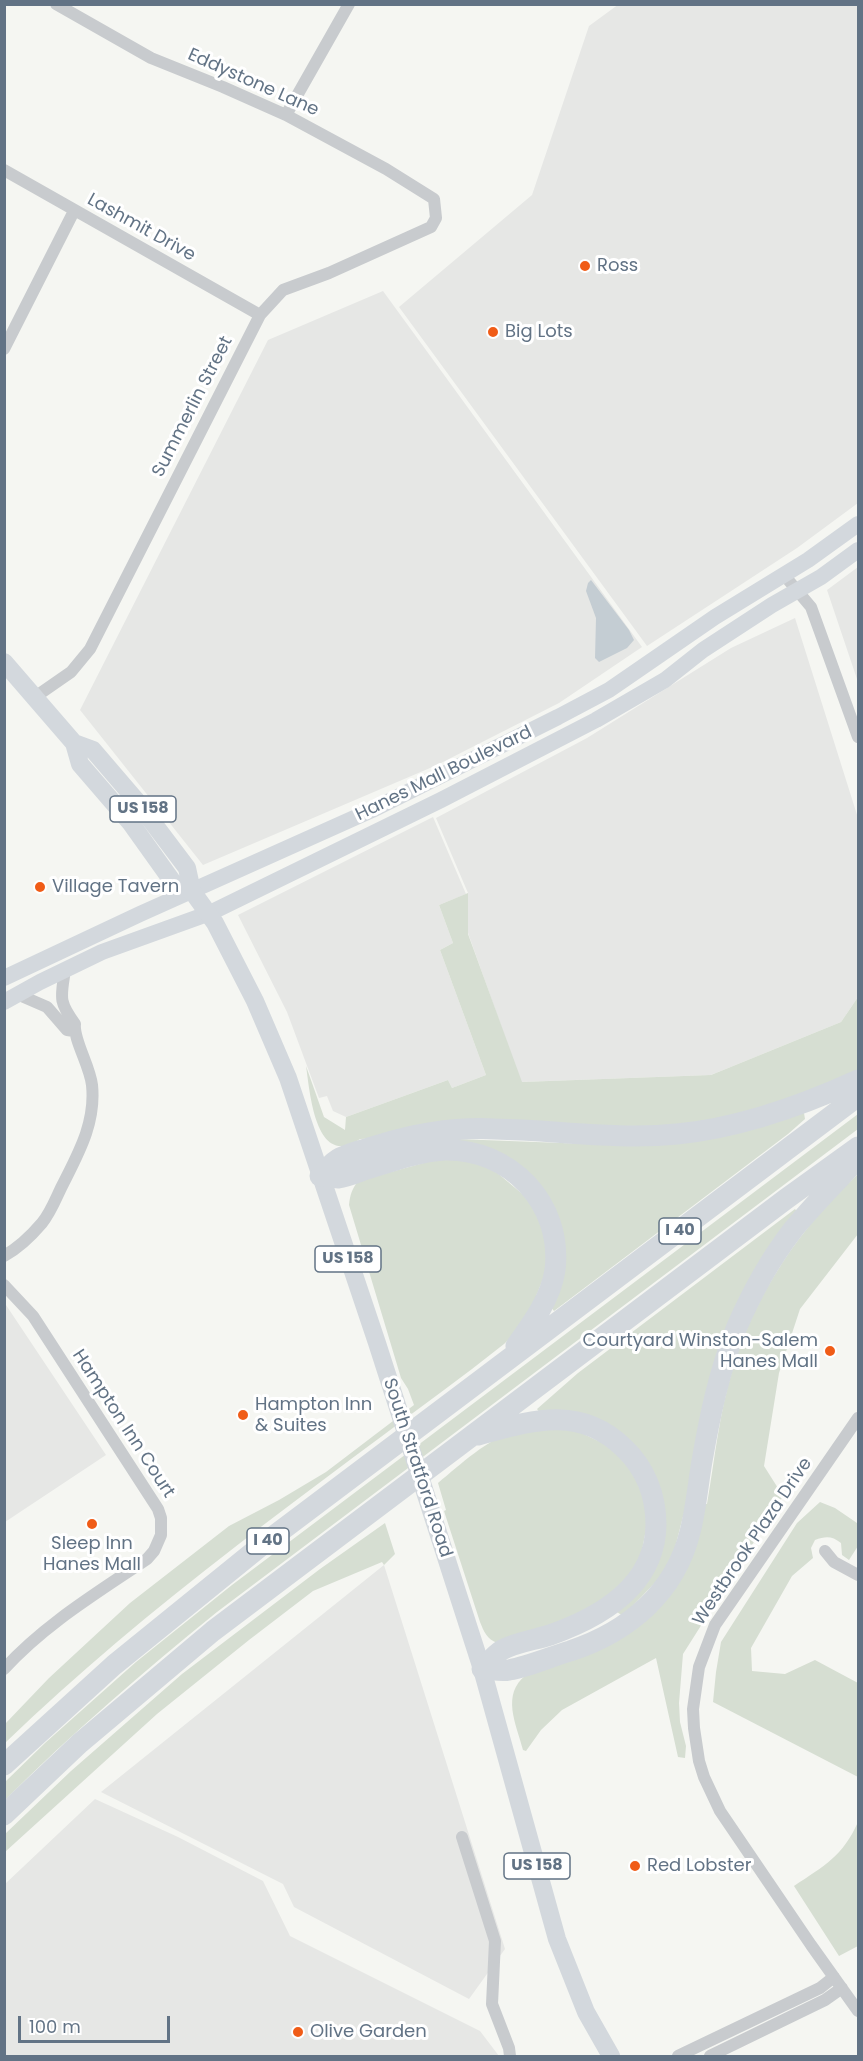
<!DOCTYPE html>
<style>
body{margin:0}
#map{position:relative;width:863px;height:2061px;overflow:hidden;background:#f5f6f2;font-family:Poppins,sans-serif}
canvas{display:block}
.frame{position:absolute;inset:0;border:6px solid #627385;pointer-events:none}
.scale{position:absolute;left:18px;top:2016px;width:152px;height:27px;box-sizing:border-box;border:3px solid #627385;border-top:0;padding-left:8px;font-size:18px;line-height:21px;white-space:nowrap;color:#627385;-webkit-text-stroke:4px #fff;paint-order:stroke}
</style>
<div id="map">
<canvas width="863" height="2061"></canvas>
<div class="frame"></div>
<div class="scale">100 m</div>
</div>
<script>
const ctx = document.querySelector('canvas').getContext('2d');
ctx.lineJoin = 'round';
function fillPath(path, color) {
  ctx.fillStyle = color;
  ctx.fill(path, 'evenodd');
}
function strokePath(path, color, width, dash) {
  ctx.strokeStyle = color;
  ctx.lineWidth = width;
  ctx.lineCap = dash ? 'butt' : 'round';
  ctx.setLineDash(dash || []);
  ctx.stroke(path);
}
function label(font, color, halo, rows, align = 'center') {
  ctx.font = font + ' Poppins,sans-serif';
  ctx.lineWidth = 6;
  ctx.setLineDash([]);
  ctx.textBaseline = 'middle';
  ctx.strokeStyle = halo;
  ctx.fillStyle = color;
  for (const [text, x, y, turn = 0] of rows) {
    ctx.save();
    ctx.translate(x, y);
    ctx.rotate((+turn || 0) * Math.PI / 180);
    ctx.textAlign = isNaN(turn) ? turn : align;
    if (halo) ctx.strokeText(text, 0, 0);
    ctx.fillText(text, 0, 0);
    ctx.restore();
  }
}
fillPath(new Path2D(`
 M619 4 858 5V503L797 548 647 646 399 307 532 195 589 26Z
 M383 291 642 647 559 703 437 765 203 865 80 710 268 340Z
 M858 567V682L827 590Z
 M795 618 858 818V997L841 1022 711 1075 521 1082 468 933V893L436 818 587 738 731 648Z
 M433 817 466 894 439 905 453 943 440 950 486 1075 452 1088 448 1080 346 1117 333 1111 327 1096 319 1098 287 1012 238 915Z
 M4 1302 106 1455 5 1522H4Z
 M384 1565 505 1949 469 1999 294 1907 283 1884 101 1792Z
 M95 1799 178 1837 263 1881 290 1936 480 2031 499 2056H5V1884Z`), '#e6e7e5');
fillPath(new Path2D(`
 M468 893V934L522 1082 711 1075 841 1022 858 997V1072L825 1090 700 1124 360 1139C315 1170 310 1091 306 1066L324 1117 345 1130 346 1117 448 1080 452 1088 486 1075 440 950 453 943 439 905Z
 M804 1113 805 1119 788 1134 554 1311 550 1306 558 1224 457 1139 588 1144Z
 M858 1114V1129L217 1612C143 1672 72 1733 5 1800V1782L45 1743 136 1662 232 1585Z
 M449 1156 487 1162 538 1206 551 1259 525 1324 504 1344 472 1369C312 1489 149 1604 5 1743V1724L49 1678 130 1603 229 1526 279 1500 326 1472 414 1405 408 1389 401 1378 349 1205C350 1195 352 1189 358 1181Z
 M858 1174V1234L800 1309 779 1373 764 1466 783 1496 683 1654 679 1703 680 1722 686 1746 685 1758 678 1757 656 1658 562 1710 541 1730 526 1751 523 1750C516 1723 501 1695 526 1675L625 1636 703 1504H707C715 1458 719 1413 733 1368 755 1294 801 1226 858 1174Z
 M795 1209 799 1214 772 1250 692 1482 670 1567 623 1616 617 1612 658 1555 642 1462 540 1413 537 1409 578 1373Z
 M573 1427 624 1455 650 1509 639 1566 598 1608 497 1643C487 1639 484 1632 480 1622L444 1511 446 1510 438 1483C461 1464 487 1439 516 1431 533 1427 555 1428 573 1427Z
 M820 1502 835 1508 857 1523 858 1521V1546L849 1560 842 1555 841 1543C832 1536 826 1536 815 1540L811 1548 813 1558 792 1576 751 1648 752 1671 785 1674 815 1660 858 1683V1777L713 1702 716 1672 721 1642 797 1523Z
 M385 1523 395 1554 384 1565 382 1562 313 1591 249 1640 157 1714 5 1852V1834L71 1771 182 1674 320 1569Z
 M858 1822V1946L839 1956 794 1886C824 1866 843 1856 858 1822Z`), '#d6ded2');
fillPath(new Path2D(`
 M591 580 629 630 634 640 627 648 599 662 595 658 596 618 586 591 588 583Z`), '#c4cdd3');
strokePath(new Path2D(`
 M286 115 349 4
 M4 170 260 315
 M4 349 74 211
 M784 575 811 607 858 737
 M35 697 71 672 90 649 260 315 283 290 329 273 431 227 436 218 434 199 386 169 286 115 223 87 151 58 56 4
 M17 994 47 1007 67 1030 74 1031
 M4 1256C20 1247 31 1236 42 1223 51 1212 56 1198 62 1186 78 1154 96 1123 92 1085 90 1066 73 1039 75 1024 58 1001 61 997 65 970
 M4 1285 33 1316 158 1509 161 1518V1535L154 1551 147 1559C97 1593 45 1624 4 1669
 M858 1418 715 1625 699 1667 693 1709 694 1728 699 1761 704 1777 720 1811 811 1945 858 2011
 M825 1551 834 1562 858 1575
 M462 1837 495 1941 492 2004 509 2048 510 2056
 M678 2056 820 1988 834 1977
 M710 2056 825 2000 842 1988`), '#c8cbce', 12);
strokePath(new Path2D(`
 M4 978 140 914 372 810 558 717 609 690 715 617 808 560 858 524
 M4 1002 40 982 102 952 210 913 441 800 596 720 665 680 703 650 772 605 821 577 858 550`), '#d3d8dd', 16);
strokePath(new Path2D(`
 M4 662 74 743 80 764 130 822 175 885 192 891
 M74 743 93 750 135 799 187 868 192 891 215 923 255 1001 288 1078 377 1343 482 1669 557 1939 586 2012 611 2056`), '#d3d8dd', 18);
strokePath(new Path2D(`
 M320 1176C326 1170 333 1161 340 1158 352 1152 366 1149 379 1145 415 1134 457 1127 495 1129 556 1130 616 1140 677 1134 740 1128 801 1106 858 1080
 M320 1176C326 1176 332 1178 338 1178 346 1177 356 1173 364 1170 390 1162 416 1152 444 1150 510 1148 563 1204 555 1270 551 1298 532 1324 516 1346
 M478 1435C530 1421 579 1404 624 1448 645 1468 656 1495 656 1525 655 1586 601 1617 550 1635 535 1640 516 1642 502 1650 495 1654 488 1663 482 1669
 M482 1669C491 1669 501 1672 509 1670 530 1666 550 1657 570 1651 628 1632 675 1593 690 1532 696 1509 698 1484 702 1461 710 1415 719 1372 736 1329 751 1294 769 1261 792 1231 812 1206 835 1184 856 1160
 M4 1765 114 1665 262 1545 858 1096
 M4 1815 80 1743 213 1631 786 1199 858 1147`), '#d3d8dd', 21);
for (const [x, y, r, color] of [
 [585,266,6,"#f05c17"],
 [493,332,6,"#f05c17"],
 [40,887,6,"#f05c17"],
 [830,1351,6,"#f05c17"],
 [243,1415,6,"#f05c17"],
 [92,1524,6,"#f05c17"],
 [635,1866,6,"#f05c17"],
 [298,2032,6,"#f05c17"]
]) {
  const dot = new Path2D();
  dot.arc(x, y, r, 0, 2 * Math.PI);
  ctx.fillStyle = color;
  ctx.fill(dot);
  strokePath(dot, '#fff', 2);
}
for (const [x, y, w] of [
 [143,809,66],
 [680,1231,42],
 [348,1259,66],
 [268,1541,42],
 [537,1866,66]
]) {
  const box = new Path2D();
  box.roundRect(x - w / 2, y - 13, w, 26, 4.5);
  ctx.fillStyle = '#fff';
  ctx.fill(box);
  strokePath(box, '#627385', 1.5);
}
label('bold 16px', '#627385', null, [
 ["US 158",143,809],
 ["I 40",680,1231],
 ["US 158",348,1259],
 ["I 40",268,1541],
 ["US 158",537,1866]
]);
label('18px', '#627385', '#fff', [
 ["Eddystone Lane",253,83,24],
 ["Lashmit Drive",141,228,29],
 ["Summerlin Street",193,407,-63],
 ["Hanes Mall Boulevard",444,774,-26],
 ["Hampton Inn Court",123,1424,57],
 ["South Stratford Road",417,1468,72],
 ["Westbrook Plaza Drive",753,1542,-56]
]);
label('18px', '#627385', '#fff', [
 ["Ross",597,266],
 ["Big Lots",505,332],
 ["Village Tavern",52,887],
 ["Courtyard Winston-Salem",818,1341,"right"],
 ["Hanes Mall",818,1362,"right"],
 ["Hampton Inn",255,1405],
 ["& Suites",255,1426],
 ["Sleep Inn",92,1544,"center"],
 ["Hanes Mall",92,1565,"center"],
 ["Red Lobster",647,1866],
 ["Olive Garden",310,2032]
], 'left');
</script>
